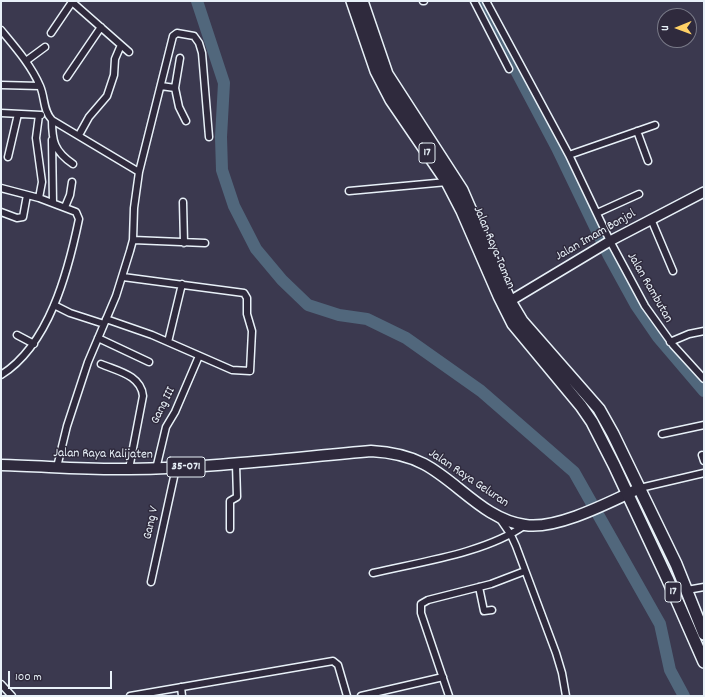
<!DOCTYPE html>
<style>
body{margin:0}
#map{position:relative;width:705px;height:697px;overflow:hidden;background:#3b394f;font-family:Dekko,sans-serif}
canvas{display:block}
.frame{position:absolute;inset:0;border:2px solid #e8f1f8;pointer-events:none}
.north{position:absolute;left:657px;top:8px;width:40px;height:40px;box-sizing:border-box;background:#2f2a3d;border:1px solid #797a88;border-radius:50%;rotate:269deg;font-size:11px;font-weight:700;line-height:16px;text-align:center;color:#e8f1f8}
.north::after{content:'';display:block;margin:auto;width:14px;height:18px;background:#ffd166;clip-path:polygon(50% 0,100% 100%,50% 72%,0 100%)}
.scale{position:absolute;left:8px;top:671px;width:104px;height:18px;box-sizing:border-box;border:2px solid #e8f1f8;border-top:0;padding-left:5px;font-size:12px;line-height:14px;white-space:nowrap;color:#e8f1f8;-webkit-text-stroke:3px #2f2a3d;paint-order:stroke}
</style>
<div id="map">
<canvas width="705" height="697"></canvas>
<div class="frame"></div>
<div class="north">U</div>
<div class="scale">100 m</div>
</div>
<script>
const ctx = document.querySelector('canvas').getContext('2d');
ctx.lineJoin = 'round';
function strokePath(path, color, width, dash) {
  ctx.strokeStyle = color;
  ctx.lineWidth = width;
  ctx.lineCap = dash ? 'butt' : 'round';
  ctx.setLineDash(dash || []);
  ctx.stroke(path);
}
function label(font, color, halo, rows, align = 'center') {
  ctx.font = font + ' Dekko,sans-serif';
  ctx.lineWidth = 3;
  ctx.setLineDash([]);
  ctx.textBaseline = 'middle';
  ctx.strokeStyle = halo;
  ctx.fillStyle = color;
  for (const [text, x, y, turn = 0] of rows) {
    ctx.save();
    ctx.translate(x, y);
    ctx.rotate((+turn || 0) * Math.PI / 180);
    ctx.textAlign = isNaN(turn) ? turn : align;
    if (halo) ctx.strokeText(text, 0, 0);
    ctx.fillText(text, 0, 0);
    ctx.restore();
  }
}
strokePath(new Path2D(`
 M197 1 224 83 221 137 222 170 234 206 256 249 282 280 308 305 339 315 367 319 406 338 481 391 574 472 660 624 670 670 684 696
 M479 1 557 148 608 254 636 305 658 337 704 391`), '#51677c', 12);
const street = new Path2D(`
 M71 1 129 52
 M423 1H424
 M474 1 509 69
 M486 1 569 155 610 241 645 306 673 345 704 379
 M1 30C15 47 31 65 40 86 45 97 43 111 52 120L139 172
 M51 33 72 2
 M26 61 45 47
 M67 77 101 27
 M1 85 40 86
 M161 86 175 88 179 107 186 121
 M175 88 180 58
 M1 113 41 115
 M39 115 36 138 42 182 39 198
 M52 120C52 141 54 151 73 164
 M637 131 648 161
 M79 135 89 117 107 96 114 75 115 59 121 45
 M52 140 53 203
 M569 155 655 125
 M8 157 18 114
 M1 188 39 198 76 212 79 219C68 272 49 345 1 375
 M349 191 447 182
 M183 202 184 243
 M65 207 70 195 72 182
 M1 212 17 218 23 217 27 195
 M597 213 639 194
 M651 219 673 271
 M133 240 205 243
 M54 305 70 313 104 324
 M106 319 152 335 232 370 250 371 252 331 247 314V298L244 293 123 277
 M17 335 34 344
 M98 338 149 362
 M168 342 182 284
 M670 342 689 334 704 331
 M101 364C117 371 141 375 143 396L129 469
 M662 434 704 425
 M702 455 704 461
 M57 467 67 426 88 362 116 296 130 251 133 240 134 208 139 172 173 36 177 33 194 36 199 43 202 53 209 137
 M156 469 166 427 175 412 199 356
 M640 488 704 473
 M500 519 511 535 516 546 556 653 562 673 566 696
 M230 529V501L237 497 236 464
 M373 573C420 562 486 553 525 525
 M151 582 174 477 173 468
 M479 587 484 611 492 610
 M687 590 704 587
 M1 684 12 696
 M181 687 182 696
 M130 696 333 661 338 665 347 696
 M361 696 443 677
 M449 696 421 613V604L428 600 491 584 525 571`);
const secondary = new Path2D(`
 M505 304 610 241 704 192`);
const primary = new Path2D(`
 M1 465C44 466 86 470 129 469 210 468 291 458 371 451 390 452 407 455 424 464 458 482 485 520 525 525 557 530 610 502 640 488`);
const highway = new Path2D(`
 M352 1 376 71 391 100 447 182 462 211 499 296 513 324 581 406 592 422 614 465 667 578 704 662
 M362 1 387 74 462 190 510 301 522 321 599 409 613 434 676 564 704 634`);
strokePath(street, '#e8f1f8', 9);
strokePath(secondary, '#e8f1f8', 12);
strokePath(primary, '#e8f1f8', 13);
strokePath(highway, '#e8f1f8', 14);
strokePath(street, '#2f2a3d', 6);
strokePath(secondary, '#2f2a3d', 9);
strokePath(primary, '#2f2a3d', 10);
strokePath(highway, '#2f2a3d', 11);
for (const [x, y, w] of [
 [427,153,16],
 [186,467,38],
 [673,592,16]
]) {
  const box = new Path2D();
  box.roundRect(x - w / 2, y - 10, w, 20, 3);
  ctx.fillStyle = '#2f2a3d';
  ctx.fill(box);
  strokePath(box, '#e8f1f8', 1);
}
label('bold 12px', '#e8f1f8', null, [
 ["17",427,153],
 ["35-071",186,467],
 ["17",673,592]
]);
label('13px', '#e8f1f8', '#2f2a3d', [
 ["Jalan Imam Bonjol",596,236,-30],
 ["Jalan Raya Taman",493,248,67],
 ["Jalan Rambutan",649,288,60],
 ["Gang III",164,406,-64],
 ["Jalan Raya Kalijaten",103,455,1],
 ["Jalan Raya Geluran",468,479,34],
 ["Gang V",152,523,-78]
]);
</script>
